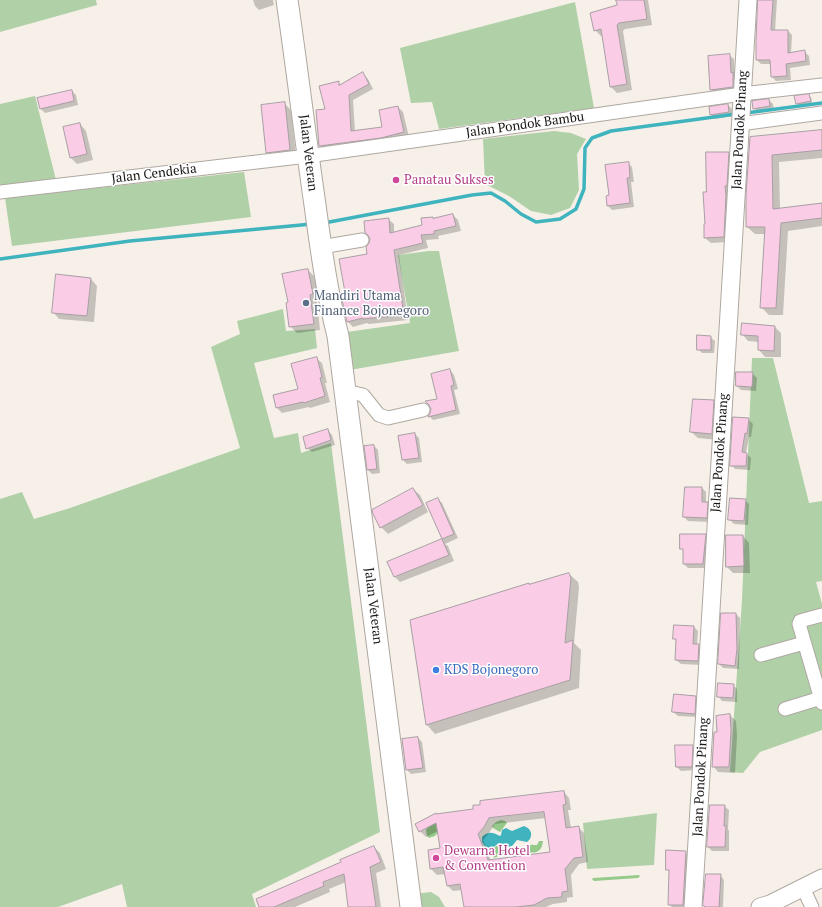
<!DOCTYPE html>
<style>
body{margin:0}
canvas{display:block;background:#f7f0e9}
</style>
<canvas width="822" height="907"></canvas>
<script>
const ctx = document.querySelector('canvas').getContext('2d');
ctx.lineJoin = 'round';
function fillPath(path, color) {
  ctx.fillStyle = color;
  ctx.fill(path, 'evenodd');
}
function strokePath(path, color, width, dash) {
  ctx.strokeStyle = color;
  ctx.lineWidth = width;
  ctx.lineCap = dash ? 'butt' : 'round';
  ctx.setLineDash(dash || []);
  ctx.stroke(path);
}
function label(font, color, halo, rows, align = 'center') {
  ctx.font = font + ' "PT Serif",serif';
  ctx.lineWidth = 3;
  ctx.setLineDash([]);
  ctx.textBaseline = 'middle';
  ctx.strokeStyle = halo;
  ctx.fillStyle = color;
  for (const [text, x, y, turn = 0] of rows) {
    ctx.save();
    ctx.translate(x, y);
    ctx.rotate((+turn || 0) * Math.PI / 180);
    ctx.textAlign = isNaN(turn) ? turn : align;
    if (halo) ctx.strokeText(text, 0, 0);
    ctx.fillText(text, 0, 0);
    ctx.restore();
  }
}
fillPath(new Path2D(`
 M0 0H96L97 5 0 32Z
 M575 2 594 108 439 129 432 102 411 103 400 48Z
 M35 96 56 180 0 187V104Z
 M554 131 571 133 586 139 577 154 579 190 570 208 551 215 531 211 509 196 485 184 483 139Z
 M244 172 251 217 12 246 5 198Z
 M429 251H439L459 351 350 370 347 332 410 323 398 255Z
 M283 309 286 331 315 329 317 348 254 363 274 438 298 433 301 453 331 443 380 832 252 894 256 907H127L122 884 58 907H0V499L22 492 34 519 70 508 240 448 211 347 240 334 237 321Z
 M752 358H773L809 503 822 501V581L816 582 822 604V730L760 752 743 773 730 772 742 600Z
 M657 813 654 865 587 869 583 823Z
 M431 892 439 897 445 907H416L414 894Z`), '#b0d0a8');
fillPath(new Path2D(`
 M501 820 505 821 507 823 500 832 493 828 492 826 496 822Z
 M433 824H436L438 832 435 836 429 838 427 836 426 830 428 827Z
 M539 841H543C542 851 537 854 527 852L525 849C530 843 531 845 537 845Z
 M498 845 502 848V852H504L509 850V853L506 856 501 855 494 858 489 851Z
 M639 875 640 876 638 878 594 881 592 879 593 878Z`), '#96ca8a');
fillPath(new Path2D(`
 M524 826C530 828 533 833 530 839L527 842 517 840 512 846 508 847 499 843 491 849 486 848 482 842V837C488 831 493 832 500 836L501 835 502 830 506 828 512 831Z`), '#3fb4be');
fillPath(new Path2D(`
 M253 0H273L274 5 259 10 255 6Z
 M618 0H648L652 25 625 29 623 31 632 90 617 93 611 87 603 36H601L595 30 618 6Z
 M759 0H777L775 31H788L792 35 791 53 805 52 809 56 810 65 790 68 791 80 776 81 772 77 771 64H761L757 60Z
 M729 55 734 59 736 91 715 94 711 90 709 57Z
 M363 74 368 79 373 89 353 100 355 132 384 128 398 107 403 112 409 137 325 151 320 146 317 111 326 110 338 82 341 85Z
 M72 91 76 95 78 105 45 113 41 109 38 99Z
 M809 96 811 97 812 103 798 105 797 103Z
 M769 100 773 104 774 110 758 112 754 108Z
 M284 103 291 110 296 156 274 159 267 152Z
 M728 105 732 109 733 116 715 119 711 115Z
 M80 124 86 131 93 160 77 164 71 158Z
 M822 131V158L779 162 780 209 822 204V226L788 231 783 315H769L761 307 765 234H755L747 227 751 138Z
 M728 153 733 158 728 242 711 243 705 238V225H706L707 193Z
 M628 163 632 167 634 182H631L634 207 612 210 608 206 610 196Z
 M453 215 458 220 461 231 438 236 439 239 426 240 428 248 399 255 408 320 369 324 367 323 353 327 348 322 343 300 347 299 368 254 388 219 394 224V233L423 226 434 219Z
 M308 270 314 276 319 301H317L320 330 297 333 290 326Z
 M91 279 97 286 94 322 59 319 53 312Z
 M775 327 781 333V357H765L759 350V342L748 341 742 334Z
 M710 337 715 341 714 353H702L698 349Z
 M316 358 322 363 327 383H325L330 402 310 408 309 407 282 413 277 408 299 390Z
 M450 370 454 375 458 389 454 390 460 414 433 420 429 416 438 399Z
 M752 373 757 378 756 391 741 390 737 386Z
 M713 401 720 408 718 440 698 438 691 432Z
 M748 419 753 424 751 437H749L746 453 751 458 750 470 735 469 731 465Z
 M328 430 332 435 335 445 312 452 307 448Z
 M415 434 419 438 422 462 407 464 403 460Z
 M374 446 378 450 380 473 372 474 368 470Z
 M702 488 706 492V503L711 507 710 522 688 521 684 517Z
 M413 489 420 495 428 512 388 534 381 527Z
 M438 499 442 503 458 538 445 544 448 546 454 561 400 582 395 577 389 562 443 540 427 503Z
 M745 500 749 504 748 525 734 524 729 519Z
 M705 535 709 539 707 568H688L684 564V551L681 548Z
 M743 536 749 543 750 573H733L727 567Z
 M569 574 578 582 579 587 574 643 581 650 579 688 435 734 427 725 412 620Z
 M736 614 740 618 739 669 723 668 719 664Z
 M694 627 698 631 697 645 703 649 702 665 681 664 676 660 677 641 674 638Z
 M733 685 737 689V702L722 701 718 696Z
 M695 697 700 701 699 717 678 716 673 712Z
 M730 715 736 721 737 736 735 773 718 772 713 766 718 733Z
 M418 738 422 742 426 772 411 774 407 770Z
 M692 746 697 750 695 770 681 771 677 767Z
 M564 792 569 798 571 810H568L571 828 578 827 584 833 588 862 579 864 571 875 573 897 567 898V902L553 904 546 907H465L462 890 453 891 448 886 446 874 437 875 431 869 429 851 441 848 438 831 426 837 420 831 417 824 474 810ZM546 818 551 852 491 861 483 840 489 833 495 824Z
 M724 806 729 810 728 829 729 831V851H712L708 847Z
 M374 847 380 853 386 869 376 873 381 907H349L346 882 329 889 330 892 295 907H260Z
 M685 852 689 856 687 907H672L669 904 670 872 667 869Z
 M707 875H720L724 880 723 907H704Z`), '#0003');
strokePath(new Path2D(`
 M746 113 822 103
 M324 223 472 195 491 193 505 201 521 214 536 222 560 219 576 209 584 189 585 148 592 138 611 131 736 114
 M0 259 130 241 312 224`), '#3fb4be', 3.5);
const building = new Path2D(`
 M616 0H644L647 19 619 23 617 25 627 84 610 87 601 29 594 31 590 13 617 5Z
 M758 0H773L771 30H788V53L805 50 806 61 786 64 787 76 771 77 770 60H756V41Z
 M730 54 731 73 733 72V87L710 90 708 56Z
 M363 72 369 84 349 95 351 131 382 127 379 110 398 106 404 132 381 138 319 146 316 110 325 109 319 86 339 81V85Z
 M72 90 74 101 40 109 37 98Z
 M809 94 811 101 796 104 794 96Z
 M769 99 770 106 753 109 752 101Z
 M285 102 290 150 266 153 261 105Z
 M728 104 729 112 710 115 709 107Z
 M80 123 87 154 70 158 63 127Z
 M822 130V150L772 155 773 209 822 203V218L781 223 776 308H760L765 227H746V194L750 137Z
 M706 152H729L727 186H725L726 195 724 237 704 238V224H705L703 192H706Z
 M629 162 630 178H627L630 203 607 206 606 196 609 195 605 165Z
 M453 214 456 226 434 231V234L421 235 423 243 394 250 404 315 363 319V318L347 322 342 300 346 298 339 259 367 254 366 247 369 243 370 239 368 235 365 233 364 221 389 218 390 233 422 225 421 218 433 217V218Z
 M308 269 313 294 310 295 314 324 289 327 286 303 288 302 282 274Z
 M56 274 91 278 87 316 52 313Z
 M742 323 775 326 774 351 758 350V336L741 335Z
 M697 335 711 336V350H697Z
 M317 357 322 377 320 378 325 396 304 403 303 402 276 408 273 395 298 389 291 364Z
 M450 369 454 385 451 386 456 410 428 417 430 413 431 409 429 405 425 401 437 399 431 374Z
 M736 372H753L752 387 736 386Z
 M693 399 714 400 712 434 690 432Z
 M733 417 749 418 747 434 745 433 742 452 747 453 746 466H730Z
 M328 429 331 440 306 449 303 437Z
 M415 433 419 458 402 460 398 436Z
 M374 445 377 469 367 470 364 446Z
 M685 487H702V502H708L707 518 683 517Z
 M413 488 423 505 380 528 373 514 372 510Z
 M438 498 454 534 442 539 426 503Z
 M730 498 746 499 744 521 728 520Z
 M680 534H706L703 564H683V549H680Z
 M726 535H743L744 566 726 567Z
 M442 539 449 555 394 577 387 562Z
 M569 573 571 578 565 643 573 640 570 680 426 725 410 620 529 583V584Z
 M721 613H736L737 649 735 666 718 664Z
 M674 625 694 626 693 644H699L698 661 675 660 676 639H673Z
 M718 683 734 684 733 698 717 697Z
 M674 694 696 696 695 714 672 712Z
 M730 714 731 730 729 767H712L714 732H717L716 716Z
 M418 737 423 768 406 770 402 739Z
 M675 745H693L692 767H676Z
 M564 791 566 804 563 805 566 828 579 826 583 857 574 858 565 869 568 891 562 892V897L547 898 534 905 516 907H464L460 884 447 886 443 867 430 869 428 850 440 848 436 823 419 832 415 824 436 813V814L473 809V805H480V801ZM544 812 550 852 488 860 478 834 484 827 489 818Z
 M710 805H725L724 826H726L725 847H707Z
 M374 846 381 862 370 867 376 907H348L344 874 323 882 324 886 274 907H259L256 899 341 862 340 860Z
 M666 850 686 851 683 905H668L669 870H666Z
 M706 874H721L719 907H705L703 905Z`);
fillPath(building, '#facce6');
strokePath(building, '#a89fa4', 1);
const minor = new Path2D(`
 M740 124 822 113
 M0 192 308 156 742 94 822 85
 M321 247 362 240
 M345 391 363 395 379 415 388 418 423 410
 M822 615 800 621 799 624 822 703
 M761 655 804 643
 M785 709 821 698
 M803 888 812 907`);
const tertiary = new Path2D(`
 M693 907 748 0
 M760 907 770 904 822 878`);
const primary = new Path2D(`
 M287 0C297 68 305 136 315 205 321 249 327 293 338 336L411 907`);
strokePath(minor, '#afa8a1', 15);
strokePath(tertiary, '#afa8a1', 19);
strokePath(primary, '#afa8a1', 23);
strokePath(minor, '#fff', 13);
strokePath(tertiary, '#fff', 17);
strokePath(primary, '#fff', 21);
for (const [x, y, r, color] of [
 [396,180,4,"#d1479c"],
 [306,303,4,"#5c6f8a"],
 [436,670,4,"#3f7fe0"],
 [436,858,4,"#d1479c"]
]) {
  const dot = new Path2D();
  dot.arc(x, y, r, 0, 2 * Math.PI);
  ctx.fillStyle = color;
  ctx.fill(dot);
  strokePath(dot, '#fefefe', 1.5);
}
label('13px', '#191614', '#fefefe', [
 ["Jalan Pondok Bambu",525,125,-8],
 ["Jalan Pondok Pinang",740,130,-87],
 ["Jalan Veteran",308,153,83],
 ["Jalan Cendekia",154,174,-7],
 ["Jalan Pondok Pinang",720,453,-86],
 ["Jalan Veteran",373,606,83],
 ["Jalan Pondok Pinang",701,777,-87]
]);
label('13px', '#b23c85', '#fefefe', [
 ["Panatau Sukses",404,180],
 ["Dewarna Hotel",444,851],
 ["& Convention",444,866]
], 'left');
label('13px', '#4e5e75', '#fefefe', [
 ["Mandiri Utama",314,296],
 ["Finance Bojonegoro",314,311]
], 'left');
label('13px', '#366cbe', '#fefefe', [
 ["KDS Bojonegoro",444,670]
], 'left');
</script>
